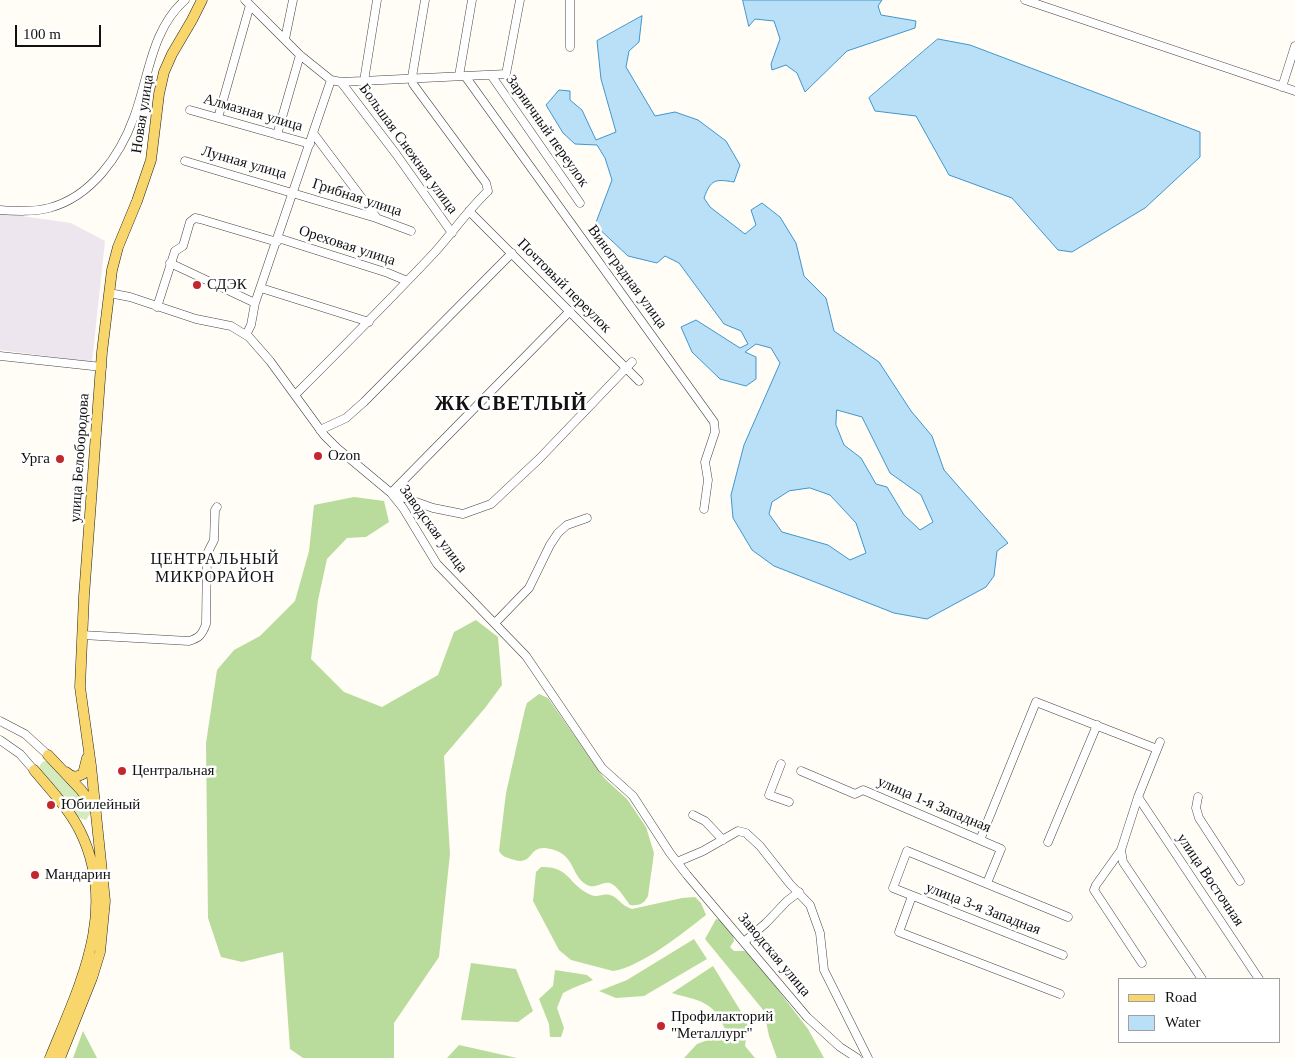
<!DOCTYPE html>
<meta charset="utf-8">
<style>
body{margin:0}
#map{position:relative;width:1295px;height:1058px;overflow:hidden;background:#fffdf5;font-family:Georgia,serif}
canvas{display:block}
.legend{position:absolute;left:1118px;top:978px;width:162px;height:65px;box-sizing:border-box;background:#fff;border:1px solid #a0a0a0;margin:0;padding:6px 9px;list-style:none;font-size:15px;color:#111}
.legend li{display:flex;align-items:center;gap:10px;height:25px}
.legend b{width:25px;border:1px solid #a0a0a0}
.scale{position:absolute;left:15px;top:25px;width:86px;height:22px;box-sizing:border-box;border:2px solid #111;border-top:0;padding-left:6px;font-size:15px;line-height:18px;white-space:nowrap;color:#111;-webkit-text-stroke:4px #fff;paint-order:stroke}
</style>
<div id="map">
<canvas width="1295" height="1058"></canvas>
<ul class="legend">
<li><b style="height:6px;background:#f9d66b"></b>Road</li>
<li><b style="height:14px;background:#b9e0f7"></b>Water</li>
</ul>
<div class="scale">100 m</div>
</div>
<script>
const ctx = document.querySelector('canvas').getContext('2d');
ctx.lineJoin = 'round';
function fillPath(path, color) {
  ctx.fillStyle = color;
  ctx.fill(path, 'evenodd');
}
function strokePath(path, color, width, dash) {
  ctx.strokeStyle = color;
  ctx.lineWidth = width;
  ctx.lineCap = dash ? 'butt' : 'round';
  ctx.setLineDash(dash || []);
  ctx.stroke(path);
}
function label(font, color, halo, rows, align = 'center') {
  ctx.font = font + ' Georgia,serif';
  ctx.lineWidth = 5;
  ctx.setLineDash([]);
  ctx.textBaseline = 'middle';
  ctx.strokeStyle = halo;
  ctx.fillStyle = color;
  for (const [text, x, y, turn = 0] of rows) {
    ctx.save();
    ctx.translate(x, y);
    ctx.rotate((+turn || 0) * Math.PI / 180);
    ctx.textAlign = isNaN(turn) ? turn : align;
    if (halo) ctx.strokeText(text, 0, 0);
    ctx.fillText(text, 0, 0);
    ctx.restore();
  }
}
fillPath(new Path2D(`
 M0 213 71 223 105 241 92 362 0 350Z`), '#eee6ef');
fillPath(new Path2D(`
 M50 760 89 805 91 812 86 820 77 817 39 770C40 763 42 761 50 760Z`), '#d5ebbd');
fillPath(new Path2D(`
 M354 497 384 501 389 522 366 537 347 538 327 559 318 600 311 659 344 692 382 707 438 675 454 632 476 620 498 637 502 685 485 708 444 756 450 854 439 957 394 1023V1058H303L290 1049 283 952 242 962 221 957 208 918 206 743 217 670 234 650 260 636 295 601 309 551 314 505Z
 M539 694 548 698 604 778 627 799 646 827 654 853 648 896C644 904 639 906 630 905 625 899 619 888 612 884 604 879 596 890 587 885 569 875 577 852 545 848 527 847 534 867 511 859 505 857 502 856 499 851L506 793 525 709 527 703Z
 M541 867C570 866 568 885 591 895 598 898 603 893 610 895 617 896 621 906 632 909L682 898 695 897 701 903 706 915C683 933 641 967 613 971L571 960 559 950 533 901 536 872Z
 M716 919 720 920 733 935 734 941 730 947 734 951H745L752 956 808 1029 824 1058H777L769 1036 764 1011 705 939Z
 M694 939 707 959 644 996 616 998 599 991 627 980Z
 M471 963 516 969 533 1011 518 1022 461 1020Z
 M713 966 748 1023 745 1046 755 1058H684L697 1044 708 1040 725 1029C713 1000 699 1001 672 993Z
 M555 970 587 975 593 980 573 988 563 993 557 1008 564 1028 561 1037H550L549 1024 539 999 553 986Z
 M83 1031 97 1058H73Z
 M459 1045 517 1058H447Z`), '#b9dc9c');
const water = new Path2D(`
 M743 0H882L878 6 881 15 916 21 915 28 847 51 805 92 797 73 786 65 772 70 771 64 780 39 774 21 755 19 749 26Z
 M642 16 639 42 629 51 626 67 655 116 675 112 698 120 726 141 740 165 734 182C715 179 711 179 704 198L710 207 745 234 756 225 751 210 762 203 780 217 796 243 804 276 826 298 834 331 879 362 911 411 932 436 944 470 1008 543 997 551 994 576 986 587 927 619 894 613 774 566 752 550 733 518 731 495 744 445 780 363 771 348 756 344 745 352 756 357V379L746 386 720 379 692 352 681 327 696 320 740 348 748 344 741 331 724 324 679 263 665 256 657 263 628 256 595 225 612 180 605 158 597 145 575 144 563 133 546 105 559 90 570 91V100L582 110 596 140 616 132 601 79 597 41ZM837 410 862 417 890 473 921 495 933 522 920 530 904 515 887 487 876 484 861 458 844 445 836 425ZM810 488 830 495 856 523 866 553 850 560 828 545 782 532 769 514 772 502 789 491Z
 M938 39 970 45 1200 132V157L1145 208 1072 252 1058 250 1012 198 949 175 916 116 875 111 869 98Z`);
fillPath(water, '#b9e0f7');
strokePath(water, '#3f96cf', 1);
const minor = new Path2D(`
 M245 0 300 55 331 80 341 82 506 74 520 0
 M570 0V47
 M1025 0 1295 91
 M285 39 293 0
 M491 75 580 203
 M459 76 472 0
 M465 76 714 422 715 432 705 462 708 480 704 509
 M364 81 377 0
 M341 82 396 154 452 233
 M1282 87 1295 46
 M190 110 310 144
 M218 118 250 5
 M313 133 376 217
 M277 135 300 55
 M185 161 376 218 411 231
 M0 210C16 211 33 212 49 208 91 197 120 156 134 117 149 77 151 30 185 0
 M469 211 639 381
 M278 238 388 273 407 281
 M170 263 255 303
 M261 288 369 322
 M109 293 130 297 196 319 231 326 249 337 270 361 324 435 337 448 391 493 403 508 437 564 526 656 602 768 633 796 670 853 687 875 807 1017 840 1047 857 1058
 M157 307 175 251 183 246 190 222 195 218 200 219 277 242
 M570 311 391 493 433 508 463 514 491 504 539 459 632 362
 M246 335 251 325 255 303 331 80
 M0 356 102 367
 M295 395C342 348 389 301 435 252 453 232 468 210 488 191L486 183 413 84 412 77 425 0
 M320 430 346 418 364 402 512 253
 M495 623 529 588 550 545 558 533 567 525 587 518
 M82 635 189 641C199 638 202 635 206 624L207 554 214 540 215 510 217 507
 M0 721 25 734 48 755
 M0 740 20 754 34 770
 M1160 742 1138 797 1121 850 1123 862 1202 979
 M781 764 769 795 789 802
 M801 771 855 794 863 790 1001 849 987 883
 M1138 797 1259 979
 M1198 797 1196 808 1199 818 1240 881
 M693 815 705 821 723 840
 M980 840 1036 702 1157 749
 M1048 842 1097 725
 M1121 850 1096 885 1094 890 1142 963
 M677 862 703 851 738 831 746 833 760 846 790 884 810 905 820 933 824 970 868 1058
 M912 896 899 932 1060 994
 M744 942 766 923 787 901 799 892
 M1063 955 893 888 907 851 1068 917`);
const major = new Path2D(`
 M48 755 81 790 94 808
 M34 770C50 789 69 809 80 831 119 910 80 984 50 1058
 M66 772C72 777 76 778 83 774L87 758
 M60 1058 92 978 100 952 105 901 91 766 80 687 84 596 102 352 112 270 118 247 137 201 151 160 159 94 164 72 172 54 192 20 202 0`);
strokePath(minor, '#444', 9);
strokePath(major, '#222', 11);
strokePath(minor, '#fff', 8);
strokePath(major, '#f9d66b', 10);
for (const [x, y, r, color] of [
 [197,285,5,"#c4262e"],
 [318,456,5,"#c4262e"],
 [60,459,5,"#c4262e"],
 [122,771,5,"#c4262e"],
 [51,805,5,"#c4262e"],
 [35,875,5,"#c4262e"],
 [661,1026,5,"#c4262e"]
]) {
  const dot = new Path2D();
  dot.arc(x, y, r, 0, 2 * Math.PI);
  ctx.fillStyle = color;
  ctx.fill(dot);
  strokePath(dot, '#fff', 2);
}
label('15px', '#111', '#fff', [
 ["Алмазная улица",253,113,16],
 ["Новая улица",143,114,-81],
 ["Зарничный переулок",547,131,55],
 ["Большая Снежная улица",408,149,54],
 ["Лунная улица",244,163,16],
 ["Грибная улица",357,198,18],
 ["Ореховая улица",347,246,18],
 ["Виноградная улица",627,277,54],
 ["Почтовый переулок",564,286,45],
 ["улица Белобородова",80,458,-86],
 ["Заводская улица",433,529,54],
 ["улица 1-я Западная",934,805,23],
 ["улица Восточная",1210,880,56],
 ["улица 3-я Западная",983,909,21],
 ["Заводская улица",774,955,50]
]);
label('15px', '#111', '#fff', [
 ["СДЭК",207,285],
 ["Ozon",328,456],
 ["Урга",50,459,"right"],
 ["Центральная",132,771],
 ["Юбилейный",61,805],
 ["Мандарин",45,875],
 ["Профилакторий",671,1017],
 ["\"Металлург\"",671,1034]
], 'left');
ctx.letterSpacing = '1px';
label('16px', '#111', '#fff', [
 ["ЦЕНТРАЛЬНЫЙ",215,560],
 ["МИКРОРАЙОН",215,578]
]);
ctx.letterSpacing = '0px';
ctx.letterSpacing = '1px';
label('bold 20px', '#111', '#fff', [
 ["ЖК СВЕТЛЫЙ",511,405]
]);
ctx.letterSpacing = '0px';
</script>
